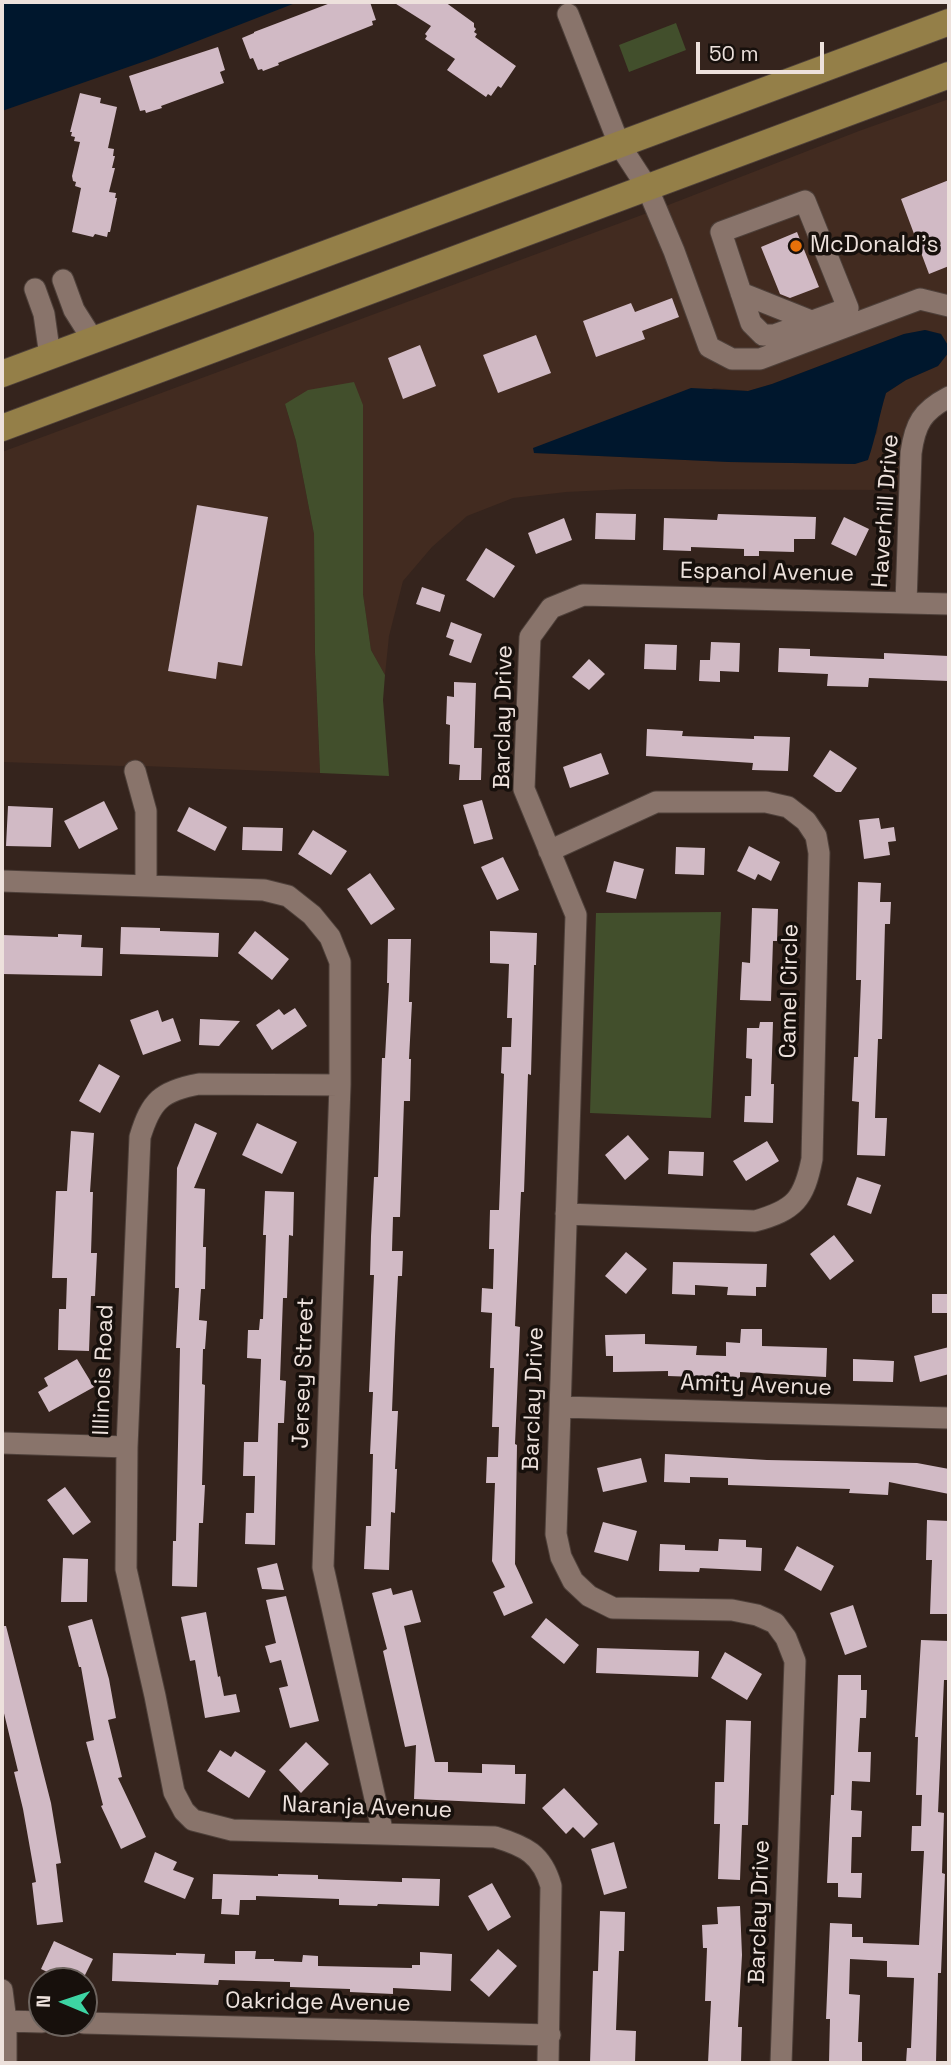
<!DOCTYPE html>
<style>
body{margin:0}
#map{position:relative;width:951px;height:2065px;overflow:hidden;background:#35241d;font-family:"Space Grotesk",sans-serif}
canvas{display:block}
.frame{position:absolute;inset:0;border:4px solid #ede1dc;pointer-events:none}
.north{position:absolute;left:28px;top:1967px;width:70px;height:70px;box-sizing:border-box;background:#17100c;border:2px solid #6d645f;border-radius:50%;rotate:272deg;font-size:19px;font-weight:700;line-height:28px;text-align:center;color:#ede1dc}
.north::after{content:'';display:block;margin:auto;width:24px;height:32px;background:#3dd4a3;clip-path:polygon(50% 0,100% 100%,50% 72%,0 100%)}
.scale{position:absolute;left:696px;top:42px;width:128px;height:32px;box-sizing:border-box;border:4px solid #ede1dc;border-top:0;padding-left:9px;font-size:21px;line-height:24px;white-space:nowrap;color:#ede1dc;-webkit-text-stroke:5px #17100c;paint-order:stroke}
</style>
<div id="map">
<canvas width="951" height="2065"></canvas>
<div class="frame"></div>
<div class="north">N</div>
<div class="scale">50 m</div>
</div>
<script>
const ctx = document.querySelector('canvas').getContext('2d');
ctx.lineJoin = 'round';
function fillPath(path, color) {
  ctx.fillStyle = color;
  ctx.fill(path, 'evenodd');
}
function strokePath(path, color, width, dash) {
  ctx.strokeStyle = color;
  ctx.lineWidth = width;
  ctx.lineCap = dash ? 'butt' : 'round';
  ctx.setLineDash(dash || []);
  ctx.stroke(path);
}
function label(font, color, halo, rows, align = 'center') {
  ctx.font = font + ' "Space Grotesk",sans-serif';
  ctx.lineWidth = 7;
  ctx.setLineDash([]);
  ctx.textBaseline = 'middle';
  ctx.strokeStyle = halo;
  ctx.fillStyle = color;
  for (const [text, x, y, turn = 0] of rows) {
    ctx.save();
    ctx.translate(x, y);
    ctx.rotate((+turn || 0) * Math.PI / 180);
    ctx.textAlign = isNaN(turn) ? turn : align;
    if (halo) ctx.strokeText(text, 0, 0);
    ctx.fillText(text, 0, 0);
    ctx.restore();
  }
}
fillPath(new Path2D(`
 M949 99V347L941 334 926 330 904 334 772 384 748 391 714 388 534 453 729 462 855 464 877 433 879 417 886 393 906 380 938 366 949 352V387L932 396 916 410 905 427 901 453 900 490 628 489 566 492 513 498 467 516 432 547 403 581 389 636 385 675 371 650 363 594V405L285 404 296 441 314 534 315 653 320 773 144 766 142 761 123 766 2 762V452L658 209 859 131Z`), '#422b20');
fillPath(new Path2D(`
 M676 23 686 50 629 72 619 45Z
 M354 382 363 405V594L371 650 385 675 383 700 389 776 320 773 315 653 314 534 296 441 285 404 308 390Z
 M721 912 711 1118 590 1113 596 913Z`), '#424f2c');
fillPath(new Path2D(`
 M2 2H298L154 58 2 111Z
 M925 330 941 334 949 347V352L938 366 906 380 886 393C879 416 876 437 868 460L855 464 729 462 534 453 533 448 691 388 748 391 772 384 904 334Z`), '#00172d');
fillPath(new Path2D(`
 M333 2H370L376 20 372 21 373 25 278 63 279 65 263 71 262 69 258 70 253 58 250 59 242 38 254 33V32Z
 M393 2H445L474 23V27L476 29 474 32 477 34 475 37 516 66 501 88 498 86 491 96 488 94 486 97 447 70 455 59 425 39 427 36 425 34 431 26Z
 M218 47 225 70 220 72 224 83 161 106 162 108 146 113 145 110 140 111 129 76Z
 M80 93 101 98 100 103 117 107 108 148 114 149 113 156H115L112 168H115L109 192 116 193 115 198H117L110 232H108L107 237 95 234 93 237 72 232 81 188 75 186 76 182 73 181 72 176 80 142 74 141 75 137 71 136 72 132H70Z
 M949 180V266L929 274 901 199Z
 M797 232 819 287 790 298 780 294 761 247Z
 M672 298 679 317 642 331 645 339 596 357 583 321 631 303 635 312Z
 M536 335 551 373 498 393 483 355Z
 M420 345 436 386 403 399 388 358Z
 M197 505 268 517 242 666 218 662 216 679 168 671Z
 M596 513 636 514 635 540 595 539Z
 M718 514 816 517 815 539H794V552L759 551V556H744V549L691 547V551L663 550 664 518 717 520Z
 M844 517 869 529 856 556 831 544Z
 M564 518 572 540 536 554 528 533Z
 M486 548 515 566 494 598 466 580Z
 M422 587 445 595 440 612 416 604Z
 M451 622 482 634 471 663 449 655 454 640 446 637Z
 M711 642 740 643 739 672 720 671V682L699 681 700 660H710Z
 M645 644 677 645 676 670 644 669Z
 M779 648 810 649V656L884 659V653L949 656V681L869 678 868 687 827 686 828 674 778 672Z
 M589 659 605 674 589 690 572 677Z
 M454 682 476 683 474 748H482L481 780H459L460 765 449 764 450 725 446 724 447 696 454 697Z
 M647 729 683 731 682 736 754 739V736L790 737 788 771 752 770 753 763 646 756Z
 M830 750 857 768 841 792H836L813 776Z
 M601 753 609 774 570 788 563 767Z
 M482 800 493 839 474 844 463 805Z
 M104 801 118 829 79 849 64 821Z
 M8 806 53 808 51 847 6 846Z
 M189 807 227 827 215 851 177 831Z
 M879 818 881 829 894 827 896 841 888 842 890 855 864 859 859 820Z
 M243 827 283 828 282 851 242 850Z
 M313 830 347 851 331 875 298 854Z
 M749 846 780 862 771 881 758 874 755 880 737 871Z
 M676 847 705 848 704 875 675 874Z
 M503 857 519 890 497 900 481 867Z
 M614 861 644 869 636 899 606 892Z
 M370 873 395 909 371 925 347 889Z
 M858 882 881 883 880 902H891L890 924H885L882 1039H878L875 1118H887L885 1156 857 1155 859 1102 852 1101 854 1057H858L861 980H856Z
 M752 908 778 909 777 941H773L771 1001 740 1000 742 962 750 963Z
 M121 927 160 928V931L219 933 218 957 120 954Z
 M255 931 289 959 272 980 238 953Z
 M490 931 537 933 536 965H534L531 1075 528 1074 524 1192H521L515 1326 520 1327 515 1444 517 1445 515 1564 533 1603 504 1616 493 1592 505 1587 492 1561 495 1483H486L487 1457H498L499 1427H492L494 1368H490L492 1313 481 1312 482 1288 493 1289 494 1249H489L490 1210H499L504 1074 501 1073 502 1047H511L512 1018H507L509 964 490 963Z
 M58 934 82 935 81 947 103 948 102 976 2 974V935L58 937Z
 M388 939H411L409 1002H412L409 1059H411L410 1101H404L400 1217H393L392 1251H403L402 1276H398L395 1336 392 1411H398L395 1469H397L395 1513 391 1512 389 1570 364 1569 366 1526H371L373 1454H370L373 1392H369L374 1275H370L371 1236 374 1177H378L382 1058H385L389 983H387Z
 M295 1008 307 1026 272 1050 256 1025 279 1009 284 1015Z
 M158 1010 162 1022 173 1018 181 1041 143 1055 130 1020Z
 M200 1019 240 1021 219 1046 199 1045Z
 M760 1022H773L771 1084H774L773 1123 744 1122 745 1096H751L752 1059 746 1058 747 1028H759Z
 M99 1064 120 1076 100 1113 79 1101Z
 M195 1123 217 1133 194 1188 205 1189 203 1247H206L205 1289H201L199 1320 207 1321 205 1349H203L202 1384 205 1385 202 1485H205L203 1523H199L197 1587 172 1586 173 1541H176L180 1348H176L179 1288H175L177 1168Z
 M257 1123 297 1142 282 1174 242 1155Z
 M71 1131 94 1133 90 1192H93L91 1253H97L95 1296H91L89 1351 58 1350 59 1309H66L67 1278H52L56 1191H67Z
 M628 1135 649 1159 625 1180 605 1155Z
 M767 1141 779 1161 746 1181 733 1161Z
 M669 1151 704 1152 703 1176 668 1174Z
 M857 1177 881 1185 871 1214 847 1205Z
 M265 1191 294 1192 293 1236 289 1235 287 1298H283L280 1380 286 1381 284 1423H278L275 1545 245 1544 246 1513H254L255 1476H243L244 1442H258L261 1359 247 1358 248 1330H259L260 1319H263L266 1235H263Z
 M834 1235 854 1261 830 1280 810 1254Z
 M626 1252 647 1269 626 1294 605 1276Z
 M673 1262 767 1264 766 1287H756V1296L727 1295 728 1287 695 1285V1295L672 1294Z
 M932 1294H949V1313H932Z
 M741 1329H762V1346L827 1348 826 1377 740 1372V1382H725V1378L668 1376V1371L613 1372V1356H606L605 1335 645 1334V1344L697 1346 696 1355 726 1356V1342L740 1343Z
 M949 1347V1374L920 1382 914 1356Z
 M77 1359 94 1387 49 1412 38 1392 48 1386 44 1378Z
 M853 1359 894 1361 893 1382 853 1381Z
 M665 1454 767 1460 917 1463 949 1469V1494L889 1482 888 1495 849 1493 850 1489 728 1485V1478L690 1477V1483L664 1482Z
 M641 1458 647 1482 603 1492 597 1468Z
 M65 1487 91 1522 73 1535 47 1500Z
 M927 1520 949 1521V1614H930L932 1560H926Z
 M603 1522 637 1531 628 1561 594 1552Z
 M719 1539 746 1540V1547L762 1548 761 1571 700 1568 699 1572 659 1571 660 1544 685 1545V1550L718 1551Z
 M797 1546 834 1566 821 1591 784 1570Z
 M63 1558 88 1559 87 1602H61Z
 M277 1563 284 1590 262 1589 257 1568Z
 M391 1588 393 1595 412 1590 421 1622 404 1626 435 1762H448V1772L482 1773V1764L515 1765V1774H526L525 1804 414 1799 416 1745 405 1747 383 1651 387 1649 372 1593Z
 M286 1596 319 1721 290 1728 279 1688 288 1686 281 1660 270 1663 265 1646 276 1643 266 1600Z
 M853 1605 867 1647 845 1655 830 1613Z
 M206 1612 218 1677 220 1676 224 1696 236 1694 240 1712 205 1718 195 1660 190 1661 181 1617Z
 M546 1618 579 1645 564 1664 531 1637Z
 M92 1619 109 1679 116 1718 108 1720 122 1777 118 1778 146 1837 121 1849 101 1806 103 1805 86 1742 94 1740 81 1667H79L68 1626Z
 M2 1626H6L51 1803 61 1863 56 1864 63 1922 37 1925 32 1883 36 1882 23 1809 14 1772 18 1771 2 1705Z
 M921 1640 949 1641 948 1680H944L938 1812 944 1813 942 1873 945 1874 941 1973H938L936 2063H906L907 2048H911L914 1978 887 1977V1961L850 1959 849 1994 860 1995 858 2042H862V2063H829L830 2019H826L830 1923 852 1924V1937H863V1943L919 1945 924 1851H911L912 1826H921L922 1795H916L918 1737H915Z
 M597 1648 699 1651 698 1677 596 1673Z
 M725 1652 762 1674 747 1700 711 1678Z
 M838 1675H861V1690H867L866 1718H860L858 1752H871L870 1782 852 1781 851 1810 862 1811 861 1837H852L851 1873H862L861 1898 838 1897V1883H827L831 1795H834Z
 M726 1720 751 1721 748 1825H742L740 1880 718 1879 720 1824H714L715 1782H724Z
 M306 1742 329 1764 301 1793 279 1770Z
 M220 1750 231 1757 235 1751 266 1771 249 1798 207 1771Z
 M564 1788 598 1824 584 1838 573 1827 566 1834 542 1808Z
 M614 1842 627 1888 604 1895 591 1849Z
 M155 1852 177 1862 173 1870 194 1878 185 1899 144 1882Z
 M213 1874 278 1876V1874L318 1875V1879L402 1882V1878L440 1879 439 1906 378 1904 377 1906 339 1905V1899L256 1896V1900H240L239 1915 221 1914 222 1899H212Z
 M492 1883 511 1917 488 1931 468 1896Z
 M740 1906 742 1955 738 2027H742L741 2063H708L711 2001H705L707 1948H703L702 1925 718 1924 717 1907Z
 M600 1911 625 1912 624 1951H619L616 2030 636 2031 635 2063H590L593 1971H598Z
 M54 1941 93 1959 82 1981H66L41 1969Z
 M498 1949 517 1966 489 1997 470 1980Z
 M235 1951H256L255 1959H274V1961L302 1962 303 1955 318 1956V1966L412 1968V1965H420V1952L452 1954 451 1991 393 1988V1994L350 1992V1989L290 1987V1982L219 1980 218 1985 112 1981 113 1953 176 1955V1953L205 1954 204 1963 235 1964Z`), '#d1bac5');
const minor = new Path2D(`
 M568 14 619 144 647 187 674 251 709 347 732 359H760L920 299 949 306
 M805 201 848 308 774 335H763L751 323 721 232Z
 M63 280 74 310 93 340
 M35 289 44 314 50 356
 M741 293 811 321
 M906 603 911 453C915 424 922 411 949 397
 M135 771 146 811V885
 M549 851 656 802H766L788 807 806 821 816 836 819 853 812 1159C804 1199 795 1210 755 1221L566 1214
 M2 881 264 890 288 896 312 915 330 937 340 962V1085L323 1567 383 1834
 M340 1085 199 1084C161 1091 151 1101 140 1137L127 1447 126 1569 155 1696 174 1792 184 1811 193 1820 232 1830 495 1837C525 1846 542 1854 551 1886L548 2063
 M561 1407 949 1418
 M2 1443 127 1447
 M2 1990 6 2021V2063
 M6 2021 42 2022
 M84 2023 550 2035
 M781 2063 795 1661 786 1638 775 1623 757 1615 732 1610 613 1608 589 1596 573 1581 561 1557 556 1534 576 915 524 789 530 637 551 608 583 595 949 604`);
const major = new Path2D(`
 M2 374 949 22
 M2 428 949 75`);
strokePath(minor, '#4e403a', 23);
strokePath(major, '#4e403a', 28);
strokePath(minor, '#89746b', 21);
strokePath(major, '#947f48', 26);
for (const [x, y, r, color] of [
 [796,246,7,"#e8710a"]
]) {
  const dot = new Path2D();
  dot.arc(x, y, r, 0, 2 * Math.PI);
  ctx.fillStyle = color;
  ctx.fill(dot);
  strokePath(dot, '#17100c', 2.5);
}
label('23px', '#ede1dc', '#17100c', [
 ["McDonald's",810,246]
], 'left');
label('23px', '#ede1dc', '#17100c', [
 ["Haverhill Drive",886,511,-86],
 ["Espanol Avenue",767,573,1],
 ["Barclay Drive",504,717,-89],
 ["Camel Circle",790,991,-89],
 ["Illinois Road",104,1370,-88],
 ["Jersey Street",304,1373,-88],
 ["Amity Avenue",756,1386,2],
 ["Barclay Drive",534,1399,-88],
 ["Naranja Avenue",367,1808,2],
 ["Barclay Drive",760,1912,-88],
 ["Oakridge Avenue",318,2003,1]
]);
</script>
